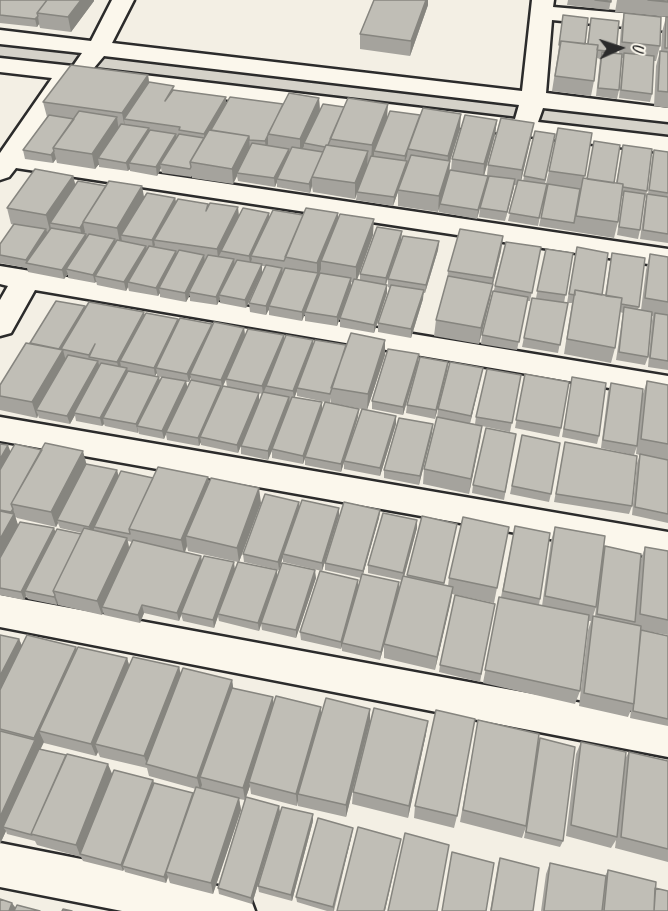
<!DOCTYPE html>
<style>
body{margin:0}
#map{position:relative;width:668px;height:911px;overflow:hidden;background:#f3efe4;font-family:Caveat,sans-serif}
canvas{display:block}
.north{position:absolute;left:590px;top:18px;width:60px;height:60px;-webkit-text-stroke:4px #fbf7ec;paint-order:stroke;rotate:87deg;font-size:16px;font-weight:700;line-height:24px;text-align:center;color:#2b2b2b}
.north::after{content:'';display:block;margin:auto;width:21px;height:27px;background:#2b2b2b;clip-path:polygon(50% 0,100% 100%,50% 72%,0 100%)}
</style>
<div id="map">
<canvas width="668" height="911"></canvas>
<div class="north">U</div>
</div>
<script>
const ctx = document.querySelector('canvas').getContext('2d');
ctx.lineJoin = 'round';
function fillPath(path, color) {
  ctx.fillStyle = color;
  ctx.fill(path, 'evenodd');
}
function strokePath(path, color, width, dash) {
  ctx.strokeStyle = color;
  ctx.lineWidth = width;
  ctx.lineCap = dash ? 'butt' : 'round';
  ctx.setLineDash(dash || []);
  ctx.stroke(path);
}
fillPath(new Path2D(`
 M0 37 668 115V145L0 65Z`), '#d5d2c9');
const street = new Path2D(`
 M112 0H134L112 43 522 91 532 0H554L553 7 668 17V31L552 20 546 93 668 108V122L543 108 538 122 668 137V153L74 81 25 154 668 249V267L16 168 9 177 0 180V153L52 78 0 72V58L73 66 82 53 0 44V30L91 41ZM104 56 519 105 515 119 93 69Z
 M0 266 668 376V398L35 290 11 333 0 336V300L8 286 0 284Z
 M0 417 668 532V560L0 441Z
 M0 595 668 719V757L0 627Z
 M0 843 233 889 249 895 255 911H122L0 887Z`);
strokePath(street, '#2b2b2b', 5);
fillPath(street, '#fbf7ec');
fillPath(new Path2D(`
 M0 0H94V1L71 32 40 28 39 24 37 27 0 23Z
 M374 0H428V5L410 56 360 49V34Z
 M568 0H611L609 10 567 5Z
 M617 0H668V17L615 12Z
 M624 13 660 46 656 61H654L652 94 650 102 619 98 623 58H622L619 90 617 99 596 96 600 59 597 58 594 81 591 96 552 91 558 53 563 15 585 44H587L591 18 619 21 616 53 619 54 621 28Z
 M666 17H668V108L654 106 656 66 660 51H661L662 32Z
 M148 75 149 82 174 90 226 103 283 104 319 98 320 111 387 117 460 129 450 161 449 172 451 170 452 159 497 120 495 135 484 175H487L488 165 531 138 521 180 523 181 535 131 555 134 545 184H546L549 171 592 133 584 178 616 183 623 145 647 191 645 200 644 199 640 230 638 239 617 235 623 196H622L618 222 614 238 539 226 547 187H546L538 226 508 221 517 185H514L505 221 479 217 480 208 488 180H487L477 219 439 212V206L438 212 398 206V192L393 206 356 200 357 194 355 199 313 192 312 186 310 193 277 187V182L275 187 238 181 237 176 233 184 192 178V176L191 177 162 173 161 168 157 176 130 171V168L128 171 99 167V164L95 169 57 163 56 159 53 163 25 159 23 150 47 117 43 102Z
 M654 150 668 152V243L640 239 645 202 648 194 652 158Z
 M73 176 75 185 144 197 175 198 176 202 208 204V206L239 215 269 218 303 215 338 213V220L373 235 357 279 360 280V274L402 231 401 240 386 285 387 293 374 333 340 327V318L353 283 351 282V286L337 326 305 321V314L302 321 269 315V309L266 315 250 312 249 303 261 275 246 308 220 303V299L217 305 190 301V295L186 302 160 297V293L158 296 129 291 128 287 126 291 97 285 96 281 95 283 68 278V274L64 279 28 272 27 268 0 263V244L14 225 11 224 7 208ZM262 266H265L262 273Z
 M503 236 501 251 492 288 490 299 479 344 434 336 436 320 447 282 448 271Z
 M439 241 438 250 425 293H423V299L411 338 378 332V323L390 288 388 287V279Z
 M541 247 530 301H527L517 350 481 344 482 335 495 286Z
 M546 249 573 253 564 303H568L558 353 522 347 532 298H536Z
 M612 253 639 307 638 309 641 310 646 270 650 254 668 257V370L648 367 652 321 653 316H652L648 357 645 365 616 360 623 313 620 312 615 348 611 363 564 354 572 303H567L575 256 602 295H605Z
 M85 308 145 314 179 322 212 324V327L244 328 245 335 385 355 367 410 331 403V398L330 403 297 396V391L294 398 322 402V411L358 417 341 472 305 465V458L303 464 272 458V451L268 460 241 454V446L250 424 238 453 201 445V442L199 446 167 440 166 434 164 439 139 434 138 431V433L105 426 104 424 102 426 76 421 75 415 70 424 39 418 38 415 37 418 0 410V385L30 343ZM157 373V376L161 377 160 380 155 376ZM191 377V380L187 387 186 382H189ZM226 380 227 387 223 386ZM259 393 262 394 259 401Z
 M419 354 418 363 403 415 372 409V401Z
 M448 362 447 371 435 419 406 413 407 405Z
 M483 368 470 423 475 424 476 417 521 375 510 432 482 426 469 494 423 484 424 469 437 418 438 409Z
 M525 374 561 428 559 437 515 428Z
 M572 377 599 436 597 444 562 437Z
 M647 381 668 385V523L632 515 637 463 640 455 636 454 642 397Z
 M611 383 637 446 634 455 601 448 608 392Z
 M396 416V424L380 476 344 469V461Z
 M432 433 419 485 384 478V470Z
 M516 434 504 500 472 493 473 485Z
 M522 435 551 494 549 502 510 494Z
 M565 442 632 506 629 514 554 502Z
 M0 444 10 453 86 464 117 470 118 476 153 478 208 477 209 483 261 503 239 562 277 570V578H316L296 638 262 630 261 623 259 631 219 621 218 616 214 628 183 621 181 614 179 621 144 613 140 623 104 615 103 612 102 615 58 605V603L57 605 28 599 26 596 24 600 0 595ZM16 517 17 518 56 527 58 523 60 528 82 533 81 534 55 532 18 525 15 518ZM128 541 132 542 129 548ZM187 546 188 551 238 562 235 568 202 561 201 556 185 552Z
 M300 506 339 516 322 571 283 562V557L279 570 244 562 243 554Z
 M380 510 379 518 363 574 399 590 380 660 342 651V646L341 649 301 640 300 632 358 587 361 578 325 570V563Z
 M417 520V528L404 576 407 577V575L457 524 444 585 448 586 449 578 509 527 494 603 452 594 435 670 384 658V644L401 580 368 573V565Z
 M515 526 540 599 539 605 542 606 551 541 555 527 603 552 605 546 641 559 645 547 668 551V635L641 630 668 636V726L630 718 631 710 628 717 579 706 588 630 591 621H588L580 691 575 704 483 683 499 597H501ZM600 574 595 616H593L596 607Z
 M495 604 480 682 439 672 440 665Z
 M0 635 19 639 22 646 77 649 127 658 129 665 179 667 181 674 232 680 233 688 273 706 321 707V715L370 722 346 817 298 806V800L297 806 251 794 250 786 246 797 280 812 252 904 219 894 218 888 245 800 239 799 241 810 213 894 170 883 168 877 166 883 125 872 124 869 123 871 83 861 81 857 37 845 35 841 7 834 6 831 0 844ZM44 742V743L96 756 98 752 100 757 147 768 149 776 196 789 193 795V793L154 783 153 780 112 775 66 755 40 749Z
 M478 720 538 744 540 738 563 841 560 847 524 838 526 827 522 838 460 822Z
 M426 734 408 818 352 804 353 792Z
 M581 742 625 759 629 752 668 761V862L615 848 616 840 611 848 566 836 576 754Z
 M415 806 457 816 454 828 414 818Z
 M313 821 292 901 259 892 258 886Z
 M352 834 334 911H327L297 902 296 897Z
 M500 858 533 911H490L498 864Z
 M550 863 605 876 608 870 655 888 668 911H541L546 874Z`), '#a5a39d');
fillPath(new Path2D(`
 M81 0H94V1L71 32 68 17Z
 M426 0H428V5L410 56 411 41Z
 M38 16 39 24 37 27 35 19Z
 M148 75 150 90 124 119 125 128 122 113Z
 M226 97V105L205 142 204 134Z
 M319 98 320 113 304 143V146L300 154V139Z
 M388 104 387 119 374 151V155L371 161 372 145Z
 M461 114 460 129 447 171 448 156Z
 M420 115 408 149 407 156 404 164 405 156Z
 M117 117 119 132 98 158 99 164 95 169 92 154Z
 M497 120 495 135 483 180 484 164Z
 M534 123 531 138 520 186 522 170Z
 M149 128 150 136 129 163 130 168 128 171 126 163Z
 M176 134 177 142 160 164 161 168 157 176 156 167Z
 M249 136 250 152 237 173V176L233 184 232 169Z
 M268 136V144L266 149 265 141Z
 M289 149V158L277 179V182L275 187 274 178Z
 M54 151 56 159 53 163 51 155Z
 M368 151 367 166 357 192 355 199V183Z
 M407 161 406 169 393 206 394 197Z
 M450 161 449 177 438 212 439 196Z
 M73 176 77 191 50 223 51 229 50 231 46 215Z
 M488 176 486 184 477 219 478 210Z
 M312 178V186L310 193 309 184Z
 M515 179 514 188 505 221 507 212Z
 M142 186 145 202 121 235 122 241 120 244 117 228Z
 M175 198 177 207 154 240 155 245 153 249 152 240Z
 M238 207 239 216 218 258 217 249Z
 M269 213 270 221 251 256 252 259 250 264 249 256Z
 M338 213V229L321 261V269L302 321V312L317 274V263Z
 M374 219 373 235 356 283V267Z
 M83 223 85 232 82 237 80 228Z
 M46 229 49 238 27 263 26 260Z
 M402 231 401 240 385 286 386 278Z
 M86 234 88 243 66 269 68 274 64 279 62 270Z
 M503 236 501 251 492 288 490 299 479 344 481 328Z
 M115 239 117 247 95 276 96 281 95 283 93 275Z
 M439 241 438 250 425 293 426 285Z
 M146 246 148 254 128 282V287L126 291 124 282Z
 M176 251 178 259 159 288 160 293 158 296 156 288Z
 M204 255 205 263 189 292 190 295 186 302 185 293Z
 M234 259 235 268 219 295 220 299 217 305 216 297Z
 M262 264V273L246 308 245 300Z
 M282 268 283 277 269 306V309L266 315V306Z
 M351 278V286L337 326V317Z
 M387 285V293L374 333V325Z
 M424 290 423 299 411 338V329Z
 M85 306 87 315 63 350 67 365 36 410 38 415 37 418 32 402 59 350Z
 M144 312 146 321 120 361 121 367 119 370 117 362Z
 M178 319 180 327 156 368 157 373 155 376 154 368Z
 M212 324 213 333 190 374 191 377 189 382 187 374Z
 M244 328 245 336 222 388 221 380Z
 M284 335V343L263 394 262 386Z
 M313 340V349L297 388V391L294 399 293 391Z
 M385 340V355L367 410 368 394Z
 M419 354 418 363 403 415V407Z
 M98 361 100 369 74 413 75 415 70 424 67 416Z
 M448 362 447 371 435 419 436 410Z
 M127 368 129 376 103 418 104 424 102 426 100 418Z
 M483 368 481 377 470 424 471 416Z
 M159 377 161 385 137 426 138 431V433L136 424Z
 M186 381 188 390 166 432V434L164 439 162 431Z
 M221 386 222 395 200 437 201 442 199 446 198 438Z
 M259 393V401L238 453 237 445Z
 M289 397 290 405 268 460V451Z
 M322 402V411L303 464V456Z
 M359 409 358 417 341 472V464Z
 M396 416V424L380 476V468Z
 M433 424 432 433 419 485 420 476Z
 M482 426 480 441 469 494 471 479Z
 M8 445 11 453 0 473V459Z
 M83 451 87 466 57 520 58 523 56 527 51 512Z
 M117 470 119 478 94 527V529L91 535 89 527Z
 M208 477 210 492 186 536 187 546 184 554 181 540Z
 M259 488 261 503 239 562 237 548Z
 M299 502 300 510 283 554V557L279 570 278 562Z
 M339 508V516L322 571V563Z
 M13 509 19 528 0 564V539Z
 M380 510 379 518 362 578 363 571Z
 M417 520V528L403 581V573Z
 M54 528 57 536 25 591 26 596 24 600 21 592Z
 M127 538 130 552 102 607 103 612 102 615 97 601Z
 M201 556 202 564 179 621 177 613Z
 M234 562 235 570 218 614V616L214 628 213 620Z
 M277 570V578L259 631 258 623Z
 M315 570 316 578 296 638V630Z
 M358 580V588L341 649V642Z
 M399 582V590L380 660 381 652Z
 M453 587 451 601 435 670 437 657Z
 M55 595 58 603 57 605 54 597Z
 M142 605 144 613 140 623 138 615Z
 M19 639 25 653 0 702V676Z
 M76 647 81 661 39 731 44 742 3 827 6 831 0 844V817L35 741 34 738Z
 M127 658 131 672 95 744 98 752 96 756 91 744Z
 M179 667 182 681 147 764 144 756Z
 M232 680 234 693 200 777 202 785 200 790 197 778Z
 M273 697 274 711 249 782 250 786 245 800 243 788Z
 M321 707V720L298 794V800L297 806 296 794Z
 M370 709V722L346 817V805Z
 M428 721 426 734 408 818 409 806Z
 M108 764 113 776 80 855 76 845Z
 M153 780 155 787 122 866 124 869 123 871 121 865Z
 M193 793 194 799 166 872 168 877 166 883 164 877Z
 M239 798 241 810 213 894 211 883Z
 M279 806 280 812 252 904 251 898Z
 M313 814V821L292 901 291 895Z
 M353 828 352 834 333 911V907Z
 M401 839 385 911H384Z
 M12 903 18 911H9Z`), '#86857f');
const building = new Path2D(`
 M0 0H47L37 13 38 16 35 19 0 15Z
 M47 0H81L68 17 37 13Z
 M374 0H426L411 41 360 34Z
 M595 0H611V2Z
 M648 0H668V2Z
 M624 13 661 17 660 46 622 42Z
 M563 15 588 18 585 44 561 41 560 45H559Z
 M666 17H668V48H665Z
 M591 18 619 21 616 52 597 50 598 45 588 44Z
 M561 41 598 45 594 81 555 76Z
 M660 51 668 52V92L658 91Z
 M602 52 622 54 619 90 598 88Z
 M624 53 654 56 652 94 621 90Z
 M71 65 148 75 122 113 43 102Z
 M149 82 174 86 165 101 173 90 226 97 204 134 179 130 180 127 124 119Z
 M289 93 319 98 300 139 268 134Z
 M230 97 283 104 265 141 249 140V136L211 130Z
 M348 98 388 104 372 145 330 139Z
 M323 104 344 107 328 145H326L325 147 304 143Z
 M423 108 461 114 448 156 408 149Z
 M79 111 117 117 92 154 53 148Z
 M390 111 420 115 405 156 374 151Z
 M49 115 74 119 53 148 54 151 51 155 23 150Z
 M465 115 497 120 484 164 452 159Z
 M501 118 534 123 522 170 488 165Z
 M121 124 149 128 126 163 98 158Z
 M558 128 592 133 585 176 549 171Z
 M150 130 176 134 156 167 129 163Z
 M209 130 249 136 232 169 190 162Z
 M535 131 555 134 545 180 524 176Z
 M179 134 204 138 190 162 191 167 190 169 160 164Z
 M594 141 620 145 614 183 587 179Z
 M252 143 289 149 274 178 237 173Z
 M326 145 368 151 355 183 312 177Z
 M623 145 652 149 647 191 623 187V184L617 183Z
 M292 147 323 152 309 184 277 179Z
 M654 150 668 152V193L649 190Z
 M411 155 450 161 439 196 398 190Z
 M371 156 407 161 394 197 357 192Z
 M35 169 73 176 46 215 7 208Z
 M450 170 488 176 478 210 440 204Z
 M489 176 515 179 507 212 480 208Z
 M583 178 623 184 618 222 576 216Z
 M518 180 547 184 539 218 509 213Z
 M78 181 106 186 83 222V223L80 228 50 223Z
 M109 181 142 186 117 228 83 222Z
 M548 184 580 189 574 223 541 218Z
 M624 191 645 194 640 230 619 227Z
 M147 193 175 198 152 240 121 235Z
 M647 194 668 197V234L643 230Z
 M178 199 208 204 206 211 210 203 238 207 217 249 154 240Z
 M243 208 269 213 249 256 221 251Z
 M306 208 338 213 317 263 285 257Z
 M273 210 303 215 284 261 251 256Z
 M340 214 374 219 356 267 321 261Z
 M14 224 46 229 26 260 0 255V244Z
 M377 227 402 231 386 278 360 274Z
 M51 228 86 234 62 270 26 263Z
 M460 229 503 236 493 278 448 271Z
 M89 234 115 239 93 275 66 269Z
 M403 236 439 241 426 285 388 279Z
 M117 240 146 246 124 282 95 276Z
 M506 242 541 247 532 293 495 286Z
 M149 246 176 251 156 288 128 282Z
 M577 247 608 253 602 295 575 290V295L569 294Z
 M546 249 573 253 566 295 537 291Z
 M179 250 204 255 185 293 159 288Z
 M612 253 645 258 639 307 621 304 622 298 606 296Z
 M650 254 668 257V302L645 298Z
 M208 255 234 259 216 297 189 292Z
 M237 260 262 264 245 300 219 295Z
 M266 265 282 268 266 306 249 303Z
 M285 268 318 273 302 312 269 306Z
 M320 273 351 278 337 317 305 312Z
 M448 276 493 284 481 328 436 320Z
 M354 279 387 285 374 325 340 318Z
 M391 285 424 290 411 329 378 323Z
 M575 290 622 298 615 348 567 339Z
 M493 291 528 297 519 342 482 335Z
 M532 298 568 303 560 345 524 338Z
 M56 301 85 306 59 349 30 343Z
 M89 302 144 312 117 362 89 357 95 344 89 355 61 349Z
 M624 307 652 312 648 357 619 352Z
 M146 313 178 319 154 368 120 361Z
 M655 313 668 315V361L650 358Z
 M180 318 212 324 187 374 156 368Z
 M214 322 244 328 221 380 190 374Z
 M248 329 284 335 262 386 226 379Z
 M351 333 385 340 368 394 331 388Z
 M286 335 313 340 293 391 266 386Z
 M315 340 346 345 330 394 297 388Z
 M26 343 63 350 32 402 0 396V385Z
 M388 349 419 354 403 407 372 401Z
 M68 355 98 361 67 416 36 410Z
 M420 357 448 362 436 410 407 405Z
 M450 362 483 368 471 416 438 409Z
 M101 363 127 368 100 418 74 413Z
 M487 369 521 375 512 423 476 417Z
 M128 371 159 377 136 424 103 418Z
 M525 374 569 382 561 428 516 420Z
 M162 377 186 381 162 431 137 426Z
 M572 377 606 383 599 436 564 429Z
 M191 380 221 386 198 438 166 432Z
 M647 381 668 385V444L641 439Z
 M611 383 643 389 637 446 603 440Z
 M223 386 259 393 237 445 200 437Z
 M263 392 289 397 268 451 241 446Z
 M292 397 322 402 303 456 272 449Z
 M325 402 359 409 341 464 305 457Z
 M362 409 396 416 380 468 344 461Z
 M437 417 482 426 471 479 424 469Z
 M399 418 433 424 420 476 384 470Z
 M486 428 516 434 505 492 473 485Z
 M522 435 560 443 551 494 512 486Z
 M565 442 637 456 632 506 556 494Z
 M45 443 83 451 51 512 11 504Z
 M0 444 8 445 0 459Z
 M15 444 42 450 11 504 13 509 11 512 0 510V470Z
 M640 454 668 460V514L635 507Z
 M86 464 117 470 89 527 57 520Z
 M158 467 208 477 181 540 129 529Z
 M121 471 153 478 129 529 130 534 94 527Z
 M211 478 259 488 237 548 186 536Z
 M265 494 299 502 278 562 243 554Z
 M302 500 339 508 322 563 283 554Z
 M344 502 380 510 363 571 325 563Z
 M0 511 14 514 0 539Z
 M383 513 417 520 403 573 368 565Z
 M422 516 457 524 444 583 407 575Z
 M463 517 509 527 497 588 449 578Z
 M20 522 54 528 21 592 0 588V558Z
 M515 526 550 533 540 599 503 591Z
 M555 527 605 536 596 607 545 596Z
 M84 528 127 538 97 601 53 591Z
 M57 529 81 534 53 591 55 595 54 597 25 591Z
 M133 540 201 556 177 613 142 605 138 615 102 607Z
 M605 546 641 554 635 622 597 614Z
 M645 547 668 551V620L640 614Z
 M204 556 234 562 213 620 181 613Z
 M238 562 277 570 258 623 218 614Z
 M282 563 315 570 296 630 261 623Z
 M320 571 358 580 341 642 300 632Z
 M362 574 399 582 381 652 342 643Z
 M403 576 453 587 437 657 384 644Z
 M455 595 495 604 481 674 440 665Z
 M499 597 589 615 580 691 485 670Z
 M593 616 641 626 634 704 584 693Z
 M641 630 668 636V719L633 711Z
 M0 635 19 639 0 676Z
 M27 635 76 647 34 738 0 729V690Z
 M78 647 127 658 91 744 39 731Z
 M133 657 179 667 144 756 95 744Z
 M183 668 232 680 197 778 146 764Z
 M232 688 273 697 243 788 200 777Z
 M276 696 321 707 296 794 249 782Z
 M326 698 370 709 346 805 298 794Z
 M374 708 428 721 409 806 353 792Z
 M436 710 475 719 457 816 415 806Z
 M478 720 539 734 526 826 463 810Z
 M0 731 35 740 0 817Z
 M540 738 575 747 563 841 526 832Z
 M581 742 626 752 617 837 571 825Z
 M39 749 66 755 31 834 32 835 3 827Z
 M629 752 668 761V849L621 837Z
 M67 754 108 764 76 845 31 834Z
 M114 770 153 780 121 865 80 854Z
 M154 783 193 793 164 877 122 866Z
 M196 787 239 798 211 883 166 872Z
 M246 797 279 806 251 898 218 888Z
 M282 807 313 814 291 895 258 886Z
 M318 818 353 828 333 907 296 897Z
 M358 827 401 839 384 911H337Z
 M405 833 449 845 437 911H388Z
 M452 852 494 863 486 911H442Z
 M500 858 539 868 533 911H491Z
 M550 863 606 876 602 911H544Z
 M608 870 656 882 654 911H604Z
 M655 888 668 891V911H654Z
 M0 899 12 903 9 911H0Z
 M17 905 40 911H14Z
 M63 909 72 911H62Z`);
fillPath(building, '#c0beb6');
strokePath(building, '#86857f', 1.5);
</script>
